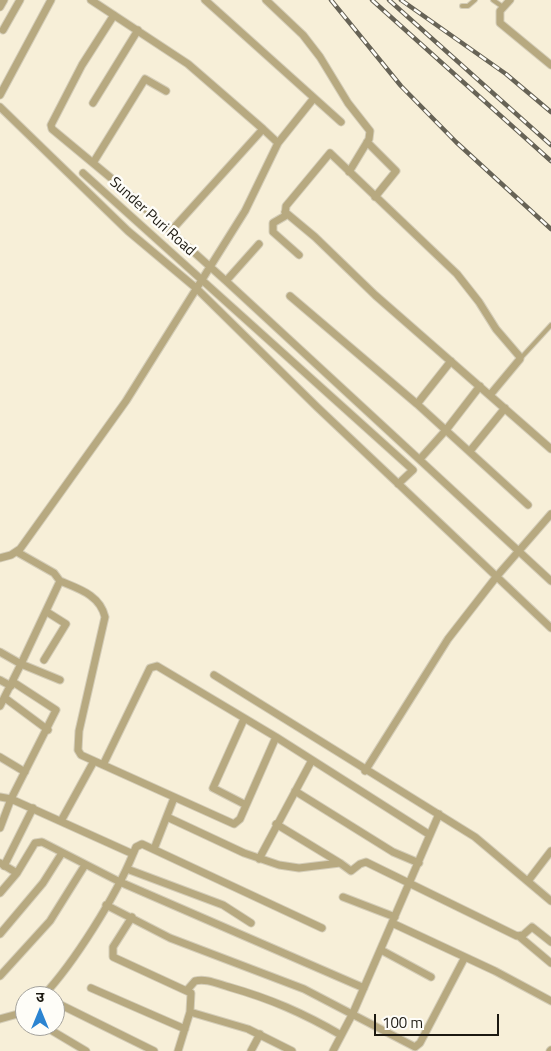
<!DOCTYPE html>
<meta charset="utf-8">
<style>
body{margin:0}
#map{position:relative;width:551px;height:1051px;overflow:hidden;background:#f7efd8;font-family:"Titillium Web","Noto Sans Devanagari",sans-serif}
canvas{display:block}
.north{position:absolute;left:15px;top:986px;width:50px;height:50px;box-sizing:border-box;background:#fefdf8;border:1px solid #a4a29c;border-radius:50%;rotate:0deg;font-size:14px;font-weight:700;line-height:20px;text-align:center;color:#1c1911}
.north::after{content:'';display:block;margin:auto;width:18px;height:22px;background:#2b84d1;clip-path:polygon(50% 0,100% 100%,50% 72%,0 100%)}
.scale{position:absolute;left:374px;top:1014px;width:125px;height:22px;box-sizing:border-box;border:2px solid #1c1911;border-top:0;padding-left:6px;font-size:15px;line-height:18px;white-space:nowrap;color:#1c1911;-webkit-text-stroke:4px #fefdf8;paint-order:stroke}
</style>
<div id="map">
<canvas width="551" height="1051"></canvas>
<div class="north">उ</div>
<div class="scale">100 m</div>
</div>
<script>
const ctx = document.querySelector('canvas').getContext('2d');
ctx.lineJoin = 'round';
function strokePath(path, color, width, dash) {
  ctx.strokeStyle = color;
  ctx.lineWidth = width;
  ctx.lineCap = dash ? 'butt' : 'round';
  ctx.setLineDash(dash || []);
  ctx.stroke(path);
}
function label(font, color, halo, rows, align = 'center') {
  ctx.font = font + ' "Titillium Web",sans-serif';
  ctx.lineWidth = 5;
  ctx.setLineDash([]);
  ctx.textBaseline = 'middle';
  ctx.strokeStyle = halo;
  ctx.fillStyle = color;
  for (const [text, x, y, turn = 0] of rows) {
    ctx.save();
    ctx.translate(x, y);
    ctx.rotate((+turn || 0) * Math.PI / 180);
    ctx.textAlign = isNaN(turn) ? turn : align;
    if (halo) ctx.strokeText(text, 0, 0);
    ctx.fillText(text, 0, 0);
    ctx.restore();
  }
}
const lane = new Path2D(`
 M493 0 503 7
 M462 6H468L475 0
 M520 359 551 325`);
const street = new Path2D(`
 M91 0 188 64 263 129
 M205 0 341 122
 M266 0 303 35 320 57 348 103 370 131 369 139 349 172
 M510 0 500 11V23L551 65
 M0 7 4 0
 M114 15 82 65 51 125 52 129 111 178 226 281 551 581
 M3 30 20 0
 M0 95 51 0
 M93 103 138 30
 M0 107 128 231 196 288 317 407 551 628
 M367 142 396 171 375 197
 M93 163 145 79 166 91
 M83 173 413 470 398 484
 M285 212 315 237 375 295 551 449
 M170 232 263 129 278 143
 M299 255 273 232V223L285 216 286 206 330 153 457 274 479 302 496 329 520 357V359L490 395
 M226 281 259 244
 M290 296 417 404 528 505
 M417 404 451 361
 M470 451 505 408
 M420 459 446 430 480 386
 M0 558 11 555 20 549 126 401 245 211 278 143 314 98
 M60 581C79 589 100 595 105 617L79 731 78 750 81 755 234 824 240 819 276 737
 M0 652 21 664 60 581 54 573 17 552
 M44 660 66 624 47 612
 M214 675 475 837 551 901
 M0 680 11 686
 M13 682 56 710 11 799 133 854 136 847 142 844 322 928
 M5 698 48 730
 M0 706 21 664 60 680
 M244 719 213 788 246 805
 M0 757 25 772
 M103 765 150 668 157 666 276 737 430 835
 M365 771 448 639 497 576 551 514
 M295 791 393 852 419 863
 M0 797 11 799 0 828
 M167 817 244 853 279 865 299 868 340 863 351 871 360 864 366 862 517 936 523 935 532 927 551 942
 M61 821 94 761
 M276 824 340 863
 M154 849 174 798
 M259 859 312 760
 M0 863 17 873 35 843 42 842 120 882 364 988
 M4 866 33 808
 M127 869 223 905 251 923
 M528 881 551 851
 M0 893 17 873
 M343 897 395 917
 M106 905 170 938 304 989 415 1047 420 1043 465 957
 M132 917 113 947V957L191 993 190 1012 178 1051
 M392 923 495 971 551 1001
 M0 934 43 883 62 853
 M520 937 551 963
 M381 950 431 977
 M0 976 50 921 85 865
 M91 988 185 1029
 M188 989 195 981C206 978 218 984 229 987 271 999 303 1013 341 1035
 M43 996C74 963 116 896 133 854
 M55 1002 154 1051
 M190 1012 248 1029 292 1051
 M0 1019 25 1012
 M44 1026 86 1051
 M251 1051 260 1034
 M333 1051 353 1013 439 814
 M550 1051 551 1050`);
strokePath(lane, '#d4cdb8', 6);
strokePath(street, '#d4cdb8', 9);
strokePath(lane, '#b7a980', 4);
strokePath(street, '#b7a980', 7);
const rail = new Path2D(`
 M331 0 401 86 456 142 551 229
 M372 0 551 161
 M389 0 551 145
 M401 0 506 74 551 112`);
strokePath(rail, '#676356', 4.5);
strokePath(rail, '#fefdf8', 2.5, [8]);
label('15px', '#1c1911', '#fefdf8', [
 ["Sunder Puri Road",152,217,42]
]);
</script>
